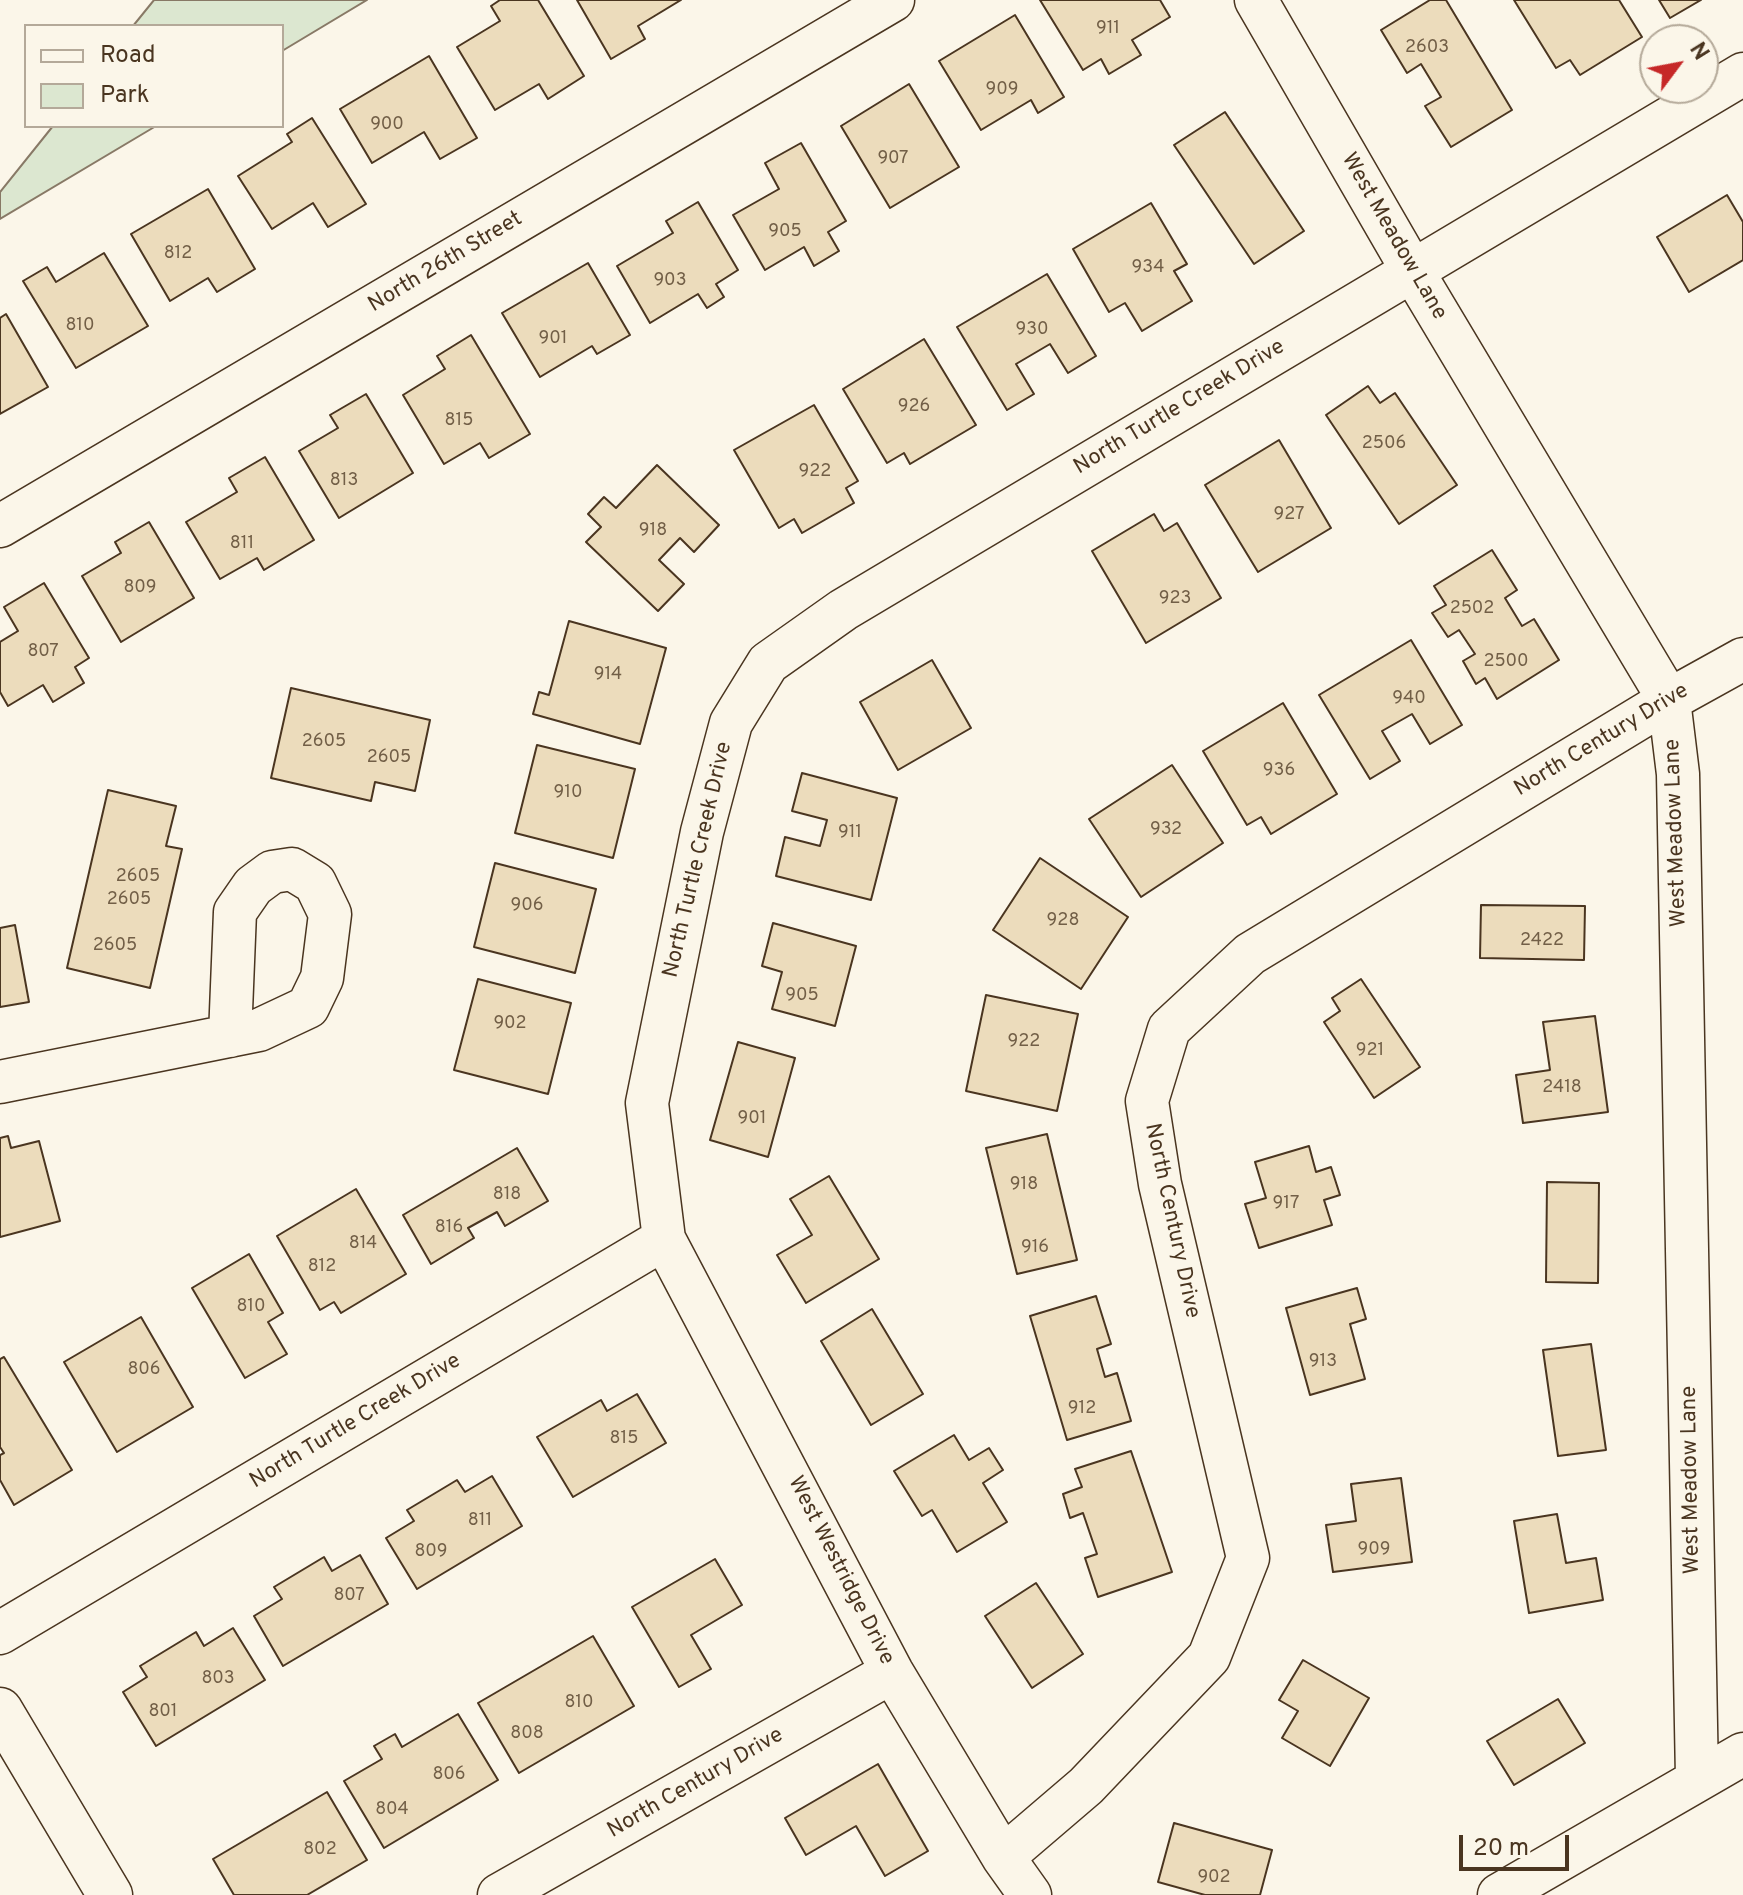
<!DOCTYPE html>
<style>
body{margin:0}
#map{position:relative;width:1743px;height:1895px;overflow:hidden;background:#fbf6e9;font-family:Overpass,sans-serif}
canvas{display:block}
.legend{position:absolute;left:24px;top:24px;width:260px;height:104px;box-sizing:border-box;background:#fbf6e9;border:2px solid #b4a999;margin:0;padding:10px 14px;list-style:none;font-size:24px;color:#4a3520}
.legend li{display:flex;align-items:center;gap:16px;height:40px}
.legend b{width:40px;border:2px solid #b4a999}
.north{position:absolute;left:1639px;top:24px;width:80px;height:80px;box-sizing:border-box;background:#fbf6e9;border:2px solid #b4a999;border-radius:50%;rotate:58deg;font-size:22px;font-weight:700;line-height:32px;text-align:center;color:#4a3520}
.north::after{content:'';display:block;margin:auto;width:28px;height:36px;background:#c62828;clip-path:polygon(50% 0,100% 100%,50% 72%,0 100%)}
.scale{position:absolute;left:1459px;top:1835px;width:110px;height:36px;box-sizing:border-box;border:4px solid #4a3520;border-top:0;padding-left:10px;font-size:24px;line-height:28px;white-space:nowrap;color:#4a3520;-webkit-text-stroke:6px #fbf6e9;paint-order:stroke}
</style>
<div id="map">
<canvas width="1743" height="1895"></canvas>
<ul class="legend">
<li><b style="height:10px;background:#fbf6e9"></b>Road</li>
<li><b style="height:22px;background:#dce7d0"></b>Park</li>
</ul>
<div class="north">N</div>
<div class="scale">20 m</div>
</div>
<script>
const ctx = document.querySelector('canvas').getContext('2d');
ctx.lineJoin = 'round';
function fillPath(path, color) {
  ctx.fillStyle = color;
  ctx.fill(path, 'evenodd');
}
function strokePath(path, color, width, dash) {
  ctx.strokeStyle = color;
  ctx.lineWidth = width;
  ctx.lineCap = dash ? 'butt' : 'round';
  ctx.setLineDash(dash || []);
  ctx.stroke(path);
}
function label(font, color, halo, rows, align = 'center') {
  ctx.font = font + ' Overpass,sans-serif';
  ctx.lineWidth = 6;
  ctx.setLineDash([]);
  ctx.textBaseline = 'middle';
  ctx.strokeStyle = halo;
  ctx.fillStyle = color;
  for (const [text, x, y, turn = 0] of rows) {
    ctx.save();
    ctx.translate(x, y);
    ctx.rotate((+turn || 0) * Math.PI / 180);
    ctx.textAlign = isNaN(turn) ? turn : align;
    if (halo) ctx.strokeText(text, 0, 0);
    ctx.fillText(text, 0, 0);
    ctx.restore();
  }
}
const green = new Path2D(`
 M154 0H367L282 51V26H133Z
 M53 126H156L0 219V192Z`);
fillPath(green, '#dce7d0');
strokePath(green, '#887966', 2);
const building = new Path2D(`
 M500 0H538L584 76 548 99 539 84 495 110 457 47 500 21 491 6Z
 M577 0H681L638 26 645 39 611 59Z
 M1040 0H1160L1170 17 1132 40 1141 55 1109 74 1101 59 1083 70Z
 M1430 0H1446L1512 110 1451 147 1425 106 1441 97 1421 64 1407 73 1381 30Z
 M1514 0H1619L1642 37 1580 75 1570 60 1556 68Z
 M1659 0H1701L1670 18Z
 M1015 15 1064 97 1038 113 1031 100 981 130 939 61Z
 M429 56 477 138 440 159 424 132 372 163 340 109Z
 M909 84 959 167 890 208 841 126Z
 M1225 112 1304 231 1254 264 1174 145Z
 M312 118 366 204 328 227 313 203 272 229 238 176 292 142 287 134Z
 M801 143 846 221 828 232 839 251 814 266 804 247 765 270 733 215 779 189 765 163Z
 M208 189 255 269 217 292 208 278 170 301 131 234Z
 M1727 195 1743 222V260L1689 292 1657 237Z
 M698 202 738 270 716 284 724 297 707 308 698 294 650 323 617 266 673 233 666 221Z
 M1151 203 1187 264 1174 271 1192 301 1142 331 1125 303 1109 312 1073 249Z
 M104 253 148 326 76 368 23 281 47 267 56 282Z
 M588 263 630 335 597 354 592 346 540 377 502 313Z
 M1047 274 1096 356 1068 373 1050 344 1016 364 1034 394 1007 410 957 327Z
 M6 314 48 387 0 414V318Z
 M471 335 530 434 489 458 480 443 444 464 403 395 445 369 437 356Z
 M924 339 976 425 910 464 904 453 887 463 843 389Z
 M1368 386 1380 403 1395 393 1457 485 1399 524 1326 415Z
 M366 394 413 473 339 518 299 451 338 428 330 415Z
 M814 405 858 481 846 488 854 503 802 533 794 519 779 528 734 450Z
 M1279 440 1331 528 1258 572 1205 485Z
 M265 457 314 540 264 570 257 558 220 579 186 522 237 492 229 478Z
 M657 465 719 525 694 552 680 538 659 560 684 584 658 611 586 542 601 527 588 514 604 497 616 508Z
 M1154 514 1164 531 1177 523 1221 598 1146 643 1092 551Z
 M149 522 194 598 121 642 82 576 121 553 115 542Z
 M1492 550 1517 590 1505 598 1522 626 1534 619 1559 660 1497 699 1485 678 1476 684 1463 661 1475 654 1459 630 1448 637 1432 613 1446 605 1434 586Z
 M44 583 89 658 75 667 84 683 53 702 43 685 8 706 0 692V642L18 631 4 607Z
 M569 621 666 648 640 744 533 714 539 692 549 695Z
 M1411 640 1462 725 1430 744 1412 714 1382 731 1400 761 1370 779 1319 695Z
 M932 660 971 728 898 770 860 702Z
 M291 688 430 720 415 791 375 782 371 801 271 778Z
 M1283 703 1337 794 1271 834 1261 817 1247 825 1203 751Z
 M537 745 635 769 613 858 515 833Z
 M1172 765 1223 843 1141 897 1089 819Z
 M802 773 897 798 871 900 776 876 785 837 820 846 827 820 792 811Z
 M108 790 176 806 166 846 182 849 150 988 67 968Z
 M1040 858 1128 917 1081 989 993 930Z
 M495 863 596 889 575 973 474 947Z
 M1481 905 1585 906 1584 960 1480 958Z
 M773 923 856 946 835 1026 772 1009 782 972 762 966Z
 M15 925 29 1002 0 1007V928Z
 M478 979 571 1003 548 1094 454 1070Z
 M1361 979 1420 1067 1374 1098 1324 1022 1340 1011 1332 998Z
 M986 995 1078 1014 1057 1111 966 1091Z
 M1595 1016 1608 1112 1523 1123 1516 1075 1550 1070 1543 1022Z
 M738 1042 795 1058 768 1157 710 1140Z
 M1047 1134 1077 1260 1017 1274 986 1148Z
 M8 1136 11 1148 39 1141 60 1221 0 1237V1138Z
 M1309 1146 1316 1172 1331 1167 1340 1195 1324 1200 1332 1225 1259 1248 1245 1204 1266 1198 1255 1162Z
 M517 1148 548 1201 505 1226 497 1212 468 1228 474 1238 431 1264 403 1215Z
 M829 1176 879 1259 806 1303 777 1255 812 1235 790 1199Z
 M1547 1182 1599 1183 1598 1283 1546 1282Z
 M356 1189 406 1274 341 1313 334 1302 320 1310 277 1236Z
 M249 1254 283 1313 268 1322 287 1354 245 1378 192 1288Z
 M1357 1288 1366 1319 1350 1324 1365 1379 1310 1395 1286 1308Z
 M1096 1296 1111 1344 1097 1349 1105 1377 1117 1373 1131 1421 1067 1440 1030 1316Z
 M872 1309 923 1394 871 1425 821 1341Z
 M141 1317 193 1407 117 1452 64 1362Z
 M1591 1344 1606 1450 1558 1456 1543 1350Z
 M4 1357 72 1470 14 1505 0 1480V1455L4 1453 0 1447V1359Z
 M637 1394 666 1443 573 1497 537 1437 601 1400 607 1411Z
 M954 1435 969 1460 989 1448 1003 1470 983 1483 1007 1522 957 1552 932 1510 922 1516 894 1471Z
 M1131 1451 1172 1572 1098 1597 1085 1558 1097 1554 1083 1513 1070 1518 1063 1494 1082 1487 1075 1469Z
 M492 1476 522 1526 417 1589 386 1538 414 1521 407 1510 457 1480 465 1492Z
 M1401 1478 1412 1562 1333 1572 1326 1525 1356 1521 1351 1484Z
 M1557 1514 1566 1563 1596 1558 1603 1600 1529 1613 1514 1521Z
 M360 1555 388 1604 283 1666 254 1616 282 1599 274 1587 324 1557 332 1571Z
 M715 1559 742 1605 691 1635 711 1669 679 1687 632 1607Z
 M1036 1583 1083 1654 1032 1688 985 1616Z
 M233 1628 265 1680 156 1746 123 1692 147 1677 140 1666 196 1632 204 1646Z
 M593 1636 634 1706 519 1773 478 1703Z
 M1303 1660 1369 1698 1330 1766 1282 1738 1298 1711 1279 1700Z
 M1558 1699 1585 1743 1514 1785 1487 1741Z
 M458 1714 498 1780 384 1848 344 1781 382 1759 374 1746 395 1734 402 1747Z
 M878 1764 928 1851 885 1876 856 1826 806 1855 785 1818Z
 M327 1792 367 1860 307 1895H234L213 1859Z
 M1174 1823 1272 1850 1260 1895H1205L1158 1882Z`);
fillPath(building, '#ecdcbc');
strokePath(building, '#4a3520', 2);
const minor = new Path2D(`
 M1256 0 1412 270 1669 700 1678 774 1697 1778
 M0 526 893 0
 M0 1082 259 1030 308 1007 322 978 330 914 315 883 292 869 272 872 253 886 235 912 230 1036
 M0 1633 664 1239
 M1003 1857 1086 1786 1209 1657 1248 1558 1160 1184 1147 1101 1169 1029 1250 954 1669 700 1743 659
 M499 1895 892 1672
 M1030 1895 1003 1857 892 1672 664 1239 647 1103 702 832 731 723 768 663 843 610 1743 74
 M1499 1895 1743 1754`);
const major = new Path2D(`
 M0 1710 110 1895`);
strokePath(minor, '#4a3520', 45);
strokePath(major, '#4a3520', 47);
strokePath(minor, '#fbf6e9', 42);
strokePath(major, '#fbf6e9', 44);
label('18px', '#725f47', null, [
 ["911",1108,29],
 ["2603",1427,48],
 ["909",1002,90],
 ["900",387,125],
 ["907",893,159],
 ["905",785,232],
 ["812",178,254],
 ["934",1148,268],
 ["903",670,281],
 ["810",80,326],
 ["930",1032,330],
 ["901",553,339],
 ["926",914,407],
 ["815",459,421],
 ["2506",1384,444],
 ["922",815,472],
 ["813",344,481],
 ["927",1289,515],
 ["918",653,531],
 ["811",242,544],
 ["809",140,588],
 ["923",1175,599],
 ["2502",1472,609],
 ["807",43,652],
 ["2500",1506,662],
 ["914",608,675],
 ["940",1409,699],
 ["2605",324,742],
 ["2605",389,758],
 ["936",1279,771],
 ["910",568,793],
 ["932",1166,830],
 ["911",850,833],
 ["2605",138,877],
 ["2605",129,900],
 ["906",527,906],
 ["928",1063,921],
 ["2422",1542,941],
 ["2605",115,946],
 ["905",802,996],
 ["902",510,1024],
 ["922",1024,1042],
 ["921",1370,1051],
 ["2418",1562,1088],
 ["901",752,1119],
 ["918",1024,1185],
 ["818",507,1195],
 ["917",1286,1204],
 ["816",449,1228],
 ["814",363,1244],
 ["916",1035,1248],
 ["812",322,1267],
 ["810",251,1307],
 ["913",1323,1362],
 ["806",144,1370],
 ["912",1082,1409],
 ["815",624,1439],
 ["811",480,1521],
 ["909",1374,1550],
 ["809",431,1552],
 ["807",349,1596],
 ["803",218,1679],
 ["810",579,1703],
 ["801",163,1712],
 ["808",527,1734],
 ["806",449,1775],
 ["804",392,1810],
 ["802",320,1850],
 ["902",1214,1878]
]);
label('22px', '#4a3520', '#fbf6e9', [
 ["West Meadow Lane",1393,237,60],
 ["North 26th Street",446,263,-31],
 ["North Turtle Creek Drive",1180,408,-31],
 ["North Century Drive",1602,741,-31],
 ["West Meadow Lane",1677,833,-92],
 ["North Turtle Creek Drive",699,860,-77],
 ["North Century Drive",1171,1221,78],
 ["North Turtle Creek Drive",356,1422,-31],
 ["West Meadow Lane",1692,1480,-91],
 ["West Westridge Drive",840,1571,63],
 ["North Century Drive",696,1784,-30]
]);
</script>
